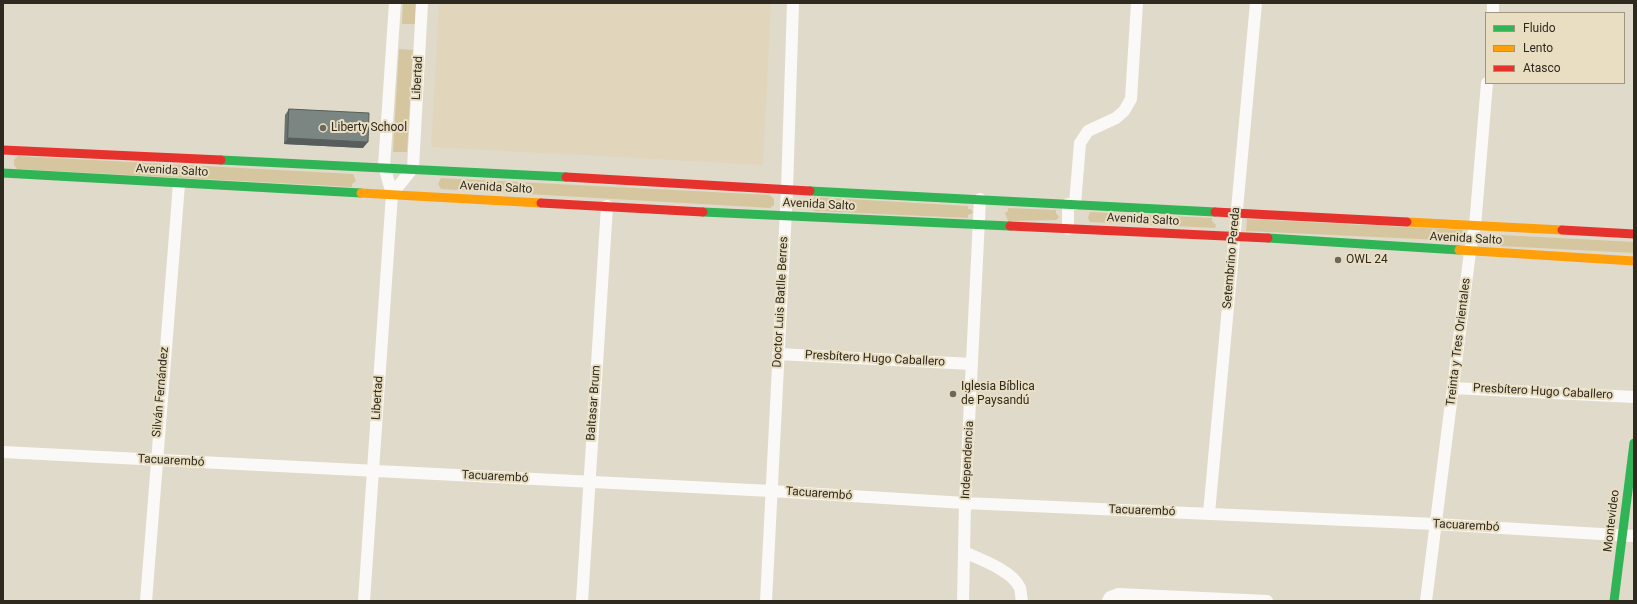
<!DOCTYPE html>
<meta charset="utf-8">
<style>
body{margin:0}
#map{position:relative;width:1637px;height:604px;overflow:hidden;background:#e0dacb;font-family:Roboto,sans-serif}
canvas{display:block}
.frame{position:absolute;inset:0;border:4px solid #2f2a20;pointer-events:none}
.legend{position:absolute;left:1485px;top:12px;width:140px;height:72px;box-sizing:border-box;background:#e9dec2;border:1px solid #9f9681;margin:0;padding:5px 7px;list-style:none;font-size:12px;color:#2f2a20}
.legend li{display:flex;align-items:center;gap:8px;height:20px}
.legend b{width:20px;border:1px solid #9f9681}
</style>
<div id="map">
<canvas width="1637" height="604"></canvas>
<div class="frame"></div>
<ul class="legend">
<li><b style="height:5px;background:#30b455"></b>Fluido</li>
<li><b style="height:5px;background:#ff9f0a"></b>Lento</li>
<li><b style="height:5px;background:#e5322d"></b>Atasco</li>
</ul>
</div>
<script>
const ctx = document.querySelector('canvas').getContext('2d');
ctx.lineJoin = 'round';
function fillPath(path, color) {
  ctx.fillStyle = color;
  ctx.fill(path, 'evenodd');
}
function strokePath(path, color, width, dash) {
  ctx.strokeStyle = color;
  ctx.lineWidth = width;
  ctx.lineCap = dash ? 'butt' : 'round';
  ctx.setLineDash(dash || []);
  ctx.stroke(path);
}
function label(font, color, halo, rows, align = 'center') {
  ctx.font = font + ' Roboto,sans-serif';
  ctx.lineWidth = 4;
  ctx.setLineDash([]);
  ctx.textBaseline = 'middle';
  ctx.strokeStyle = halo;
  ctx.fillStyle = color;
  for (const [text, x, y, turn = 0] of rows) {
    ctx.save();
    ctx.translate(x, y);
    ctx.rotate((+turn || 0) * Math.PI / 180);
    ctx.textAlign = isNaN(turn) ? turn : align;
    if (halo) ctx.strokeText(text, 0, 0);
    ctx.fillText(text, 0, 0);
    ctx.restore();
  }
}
fillPath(new Path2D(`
 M439 3H771L763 165 431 147Z`), '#e1d6bc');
fillPath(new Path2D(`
 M403 3H416L415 24H402Z
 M399 49 413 50 407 152H393Z
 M18 156 353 174 356 181 352 184V187L17 169 14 165V160Z
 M441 178 770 195 774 199V205L770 208 441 189 438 184Z
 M815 197 968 206V209H971L973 213 968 215V218L815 211 810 207V201Z
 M1008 208 1056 210V213L1059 217 1056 220 1008 221 1005 213 1008 211Z
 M1090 212 1212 218V221L1216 225 1215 228 1090 222 1088 218Z
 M1247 219 1463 230 1462 241 1246 231Z
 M1501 235 1634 242V253L1500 246Z`), '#d5c69f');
strokePath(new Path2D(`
 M1493 13V3
 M392 194 413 168 422 3
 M1075 204 1080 143 1088 131 1116 118 1124 111 1131 99 1137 3
 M1068 229V204
 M778 354 972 364
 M1453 388 1634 397
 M3 452 771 491 965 503 1435 524 1634 536
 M1209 513 1256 3
 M964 552C980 559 1013 571 1020 588 1021 592 1021 597 1022 601
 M146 601 179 184
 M364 601 392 194 384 166 395 3
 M582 601 607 206
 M766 601 787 190 793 3
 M963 601 965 503 980 199
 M1108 601 1110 597 1118 594 1267 601
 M1426 601 1470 252 1475 226 1487 83`), '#faf9f7', 12);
strokePath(new Path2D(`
 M221 160 566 177
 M3 173 361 193
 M810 191 1215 212
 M703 212 1010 226
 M1268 238 1459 250
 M1614 601 1634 443`), '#30b455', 9);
strokePath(new Path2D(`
 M361 193 541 203
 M1407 222 1562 230
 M1459 250 1634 261`), '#ff9f0a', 9);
strokePath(new Path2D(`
 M3 150 221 160
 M566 177 810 191
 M541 203 703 212
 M1215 212 1407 222
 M1010 226 1268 238
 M1562 230 1634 234`), '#e5322d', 9);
fillPath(new Path2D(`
 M289 109 363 148 284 144 285 115Z`), '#6a726f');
fillPath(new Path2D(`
 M288 138 368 142 363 148 284 144Z`), '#565d5a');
const building = new Path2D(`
 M289 109 369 113 368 142 288 138Z`);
fillPath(building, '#7b8581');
strokePath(building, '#565d5a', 1);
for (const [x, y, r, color] of [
 [323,128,4,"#6d685c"],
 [1338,260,4,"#6d685c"],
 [953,394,4,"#6d685c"]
]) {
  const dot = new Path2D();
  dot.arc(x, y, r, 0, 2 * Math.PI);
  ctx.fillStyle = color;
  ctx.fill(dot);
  strokePath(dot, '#e9dec2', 1.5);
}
label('12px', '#2f2a20', '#e9dec2', [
 ["Libertad",418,78,-87],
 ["Avenida Salto",172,171,3],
 ["Avenida Salto",496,188,3],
 ["Avenida Salto",819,205,3],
 ["Avenida Salto",1143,220,3],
 ["Avenida Salto",1466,239,3],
 ["Setembrino Pereda",1232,258,-85],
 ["Doctor Luis Batlle Berres",781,302,-87],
 ["Treinta y Tres Orientales",1459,342,-83],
 ["Presbítero Hugo Caballero",875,359,3],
 ["Silván Fernández",161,392,-85],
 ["Presbítero Hugo Caballero",1543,392,3],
 ["Libertad",378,398,-86],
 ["Baltasar Brum",594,403,-86],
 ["Independencia",968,460,-87],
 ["Tacuarembó",171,461,3],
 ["Tacuarembó",495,477,3],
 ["Tacuarembó",819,494,4],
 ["Tacuarembó",1142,511,2],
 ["Montevideo",1612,521,-83],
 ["Tacuarembó",1466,526,3]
]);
label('12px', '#2f2a20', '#e9dec2', [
 ["Liberty School",331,128],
 ["OWL 24",1346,260],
 ["Iglesia Bíblica",961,387],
 ["de Paysandú",961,401]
], 'left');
</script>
